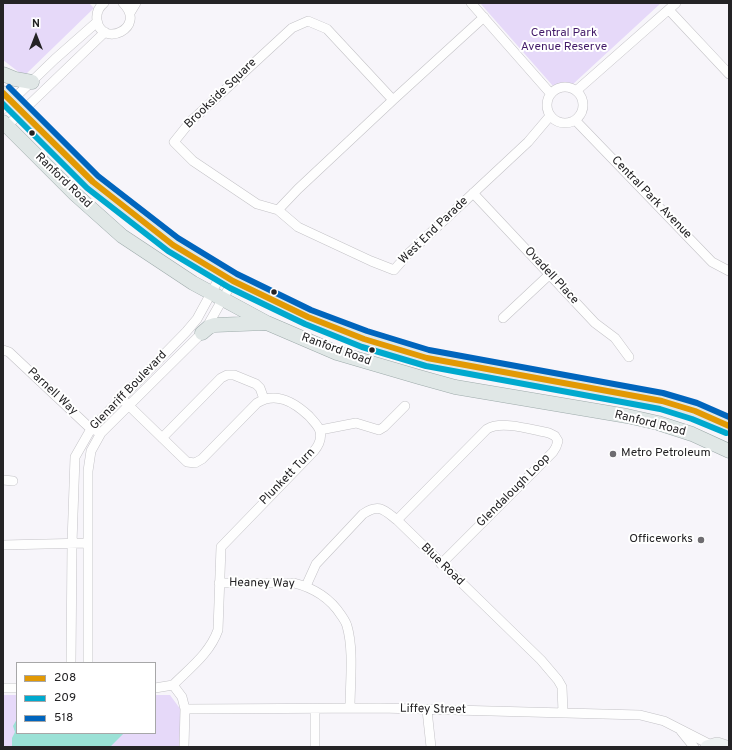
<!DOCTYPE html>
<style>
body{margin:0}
#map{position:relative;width:732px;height:750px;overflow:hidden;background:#f7f5fa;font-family:Overpass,sans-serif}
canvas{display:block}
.frame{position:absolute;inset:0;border:4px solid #242325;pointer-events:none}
.legend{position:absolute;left:16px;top:662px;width:140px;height:72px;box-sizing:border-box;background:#fff;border:1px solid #a7a7a8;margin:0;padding:5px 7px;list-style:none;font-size:12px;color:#242325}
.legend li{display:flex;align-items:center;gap:8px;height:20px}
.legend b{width:20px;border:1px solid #a7a7a8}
.north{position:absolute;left:16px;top:16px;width:40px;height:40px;-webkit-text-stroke:3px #fff;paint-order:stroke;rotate:0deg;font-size:11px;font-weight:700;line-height:16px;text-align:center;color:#242325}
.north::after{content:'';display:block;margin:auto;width:14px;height:18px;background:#242325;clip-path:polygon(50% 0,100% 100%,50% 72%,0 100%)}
</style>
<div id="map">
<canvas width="732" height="750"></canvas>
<div class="frame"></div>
<ul class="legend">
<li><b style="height:5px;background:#e29904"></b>208</li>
<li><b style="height:5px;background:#00a9ce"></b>209</li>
<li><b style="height:5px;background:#0065bd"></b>518</li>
</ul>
<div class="north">N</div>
</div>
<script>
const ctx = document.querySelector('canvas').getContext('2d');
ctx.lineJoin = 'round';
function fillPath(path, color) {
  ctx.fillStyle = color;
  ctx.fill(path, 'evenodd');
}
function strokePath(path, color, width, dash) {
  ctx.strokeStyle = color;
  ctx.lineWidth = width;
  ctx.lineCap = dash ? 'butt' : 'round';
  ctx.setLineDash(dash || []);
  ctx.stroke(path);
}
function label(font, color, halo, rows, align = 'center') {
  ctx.font = font + ' Overpass,sans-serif';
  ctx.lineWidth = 4;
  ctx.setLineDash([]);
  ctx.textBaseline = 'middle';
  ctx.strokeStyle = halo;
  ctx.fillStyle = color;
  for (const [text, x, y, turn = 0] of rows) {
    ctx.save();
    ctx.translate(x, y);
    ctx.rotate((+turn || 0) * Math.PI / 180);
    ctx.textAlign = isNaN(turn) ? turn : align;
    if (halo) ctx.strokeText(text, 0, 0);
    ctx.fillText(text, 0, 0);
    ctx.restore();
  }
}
fillPath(new Path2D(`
 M3 3H89L94 8 24 76 3 60Z
 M480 3H661L572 85 553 86Z
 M3 695H17V733H155V695H170L181 710 180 747H3Z`), '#e6d9f9');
fillPath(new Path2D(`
 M17 719V733H124L110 747H12V738L15 732 13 726Z`), '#9be1d6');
const street = new Path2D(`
 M104 3C99 7 96 13 97 20 101 49 148 28 123 3
 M471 3 551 94
 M669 10 729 74
 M130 13 136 3
 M547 105a18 18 0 1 1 36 0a18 18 0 1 1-36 0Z
 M576 91 676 3
 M393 100 298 189 278 210 257 204 193 161 174 142 190 122 292 28 308 21 327 29 393 100 484 17
 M3 109 55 59 97 22
 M575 120 712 262 729 271
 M7 126 105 32
 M473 193 595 323 615 338 629 357
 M278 210 298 227 371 261 394 270 408 254 528 142 550 116
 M503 318 550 274
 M3 350 9 352 91 429 97 431
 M121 398 187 462 195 463 202 459 257 403C276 391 294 402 309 416 313 421 318 425 320 431 322 439 319 445 314 451L221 547 218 630C210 653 190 668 173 685
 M320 430 356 423 379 430 384 427 405 406
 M162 438 221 378 227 375H234L256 384 260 388 264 399
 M3 480 13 481
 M397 520 487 429C502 420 532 430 549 433L555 436 558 441 556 447 553 452 441 564
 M3 545 88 543
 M219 583H294C314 588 330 598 341 615 343 618 346 622 347 626 354 650 350 683 350 708
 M306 586 316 564 363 514C379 503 384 510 397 520L541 660 558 680 562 687 563 712
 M71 663 72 543 75 457 91 429 186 332 197 319 221 275
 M88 663V471L91 451 101 433 202 333 209 323 233 281
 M3 688H17
 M155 688 173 685 182 697 185 709 184 747
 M185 709 380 708 640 715 664 721 711 745
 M427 710 431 747
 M681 731 694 747
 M315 747V709`);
const secondary = new Path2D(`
 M707 747 717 744 726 747`);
const primary = new Path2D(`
 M3 74 15 79 32 82
 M3 93 93 182 173 245 233 281 308 317 364 339 427 358 662 401 695 411 729 426
 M3 122 75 194 122 236 193 283 267 323 337 353 419 377 455 387 627 416 658 423 692 434 729 451
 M202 333 209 327 215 325 265 323`);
strokePath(street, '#c3c2c6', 10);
strokePath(secondary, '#c3c2c6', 14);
strokePath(primary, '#9daaaa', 15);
strokePath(street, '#fefefe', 9);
strokePath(secondary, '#eef2f2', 13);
strokePath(primary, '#e0e7e6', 14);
strokePath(new Path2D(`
 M3 93 93 182 173 245 233 281 308 317 364 339 427 358 662 401 695 411 729 426`), '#e29904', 6);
strokePath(new Path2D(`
 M3 104 87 188 168 251 230 288 305 324 362 347 426 366 660 409 692 419 726 433`), '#00a9ce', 6);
strokePath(new Path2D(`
 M9 87 98 176 178 238 237 274 311 310 367 331 429 350 663 393 697 403 729 417`), '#0065bd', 6);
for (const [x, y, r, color] of [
 [32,133,3.5,"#242325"],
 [274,292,3.5,"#242325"],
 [372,350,3.5,"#242325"],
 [613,454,4,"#6e6c70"],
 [701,540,4,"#6e6c70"]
]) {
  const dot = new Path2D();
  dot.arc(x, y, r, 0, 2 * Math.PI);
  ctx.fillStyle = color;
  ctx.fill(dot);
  strokePath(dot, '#fff', 1.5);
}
label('12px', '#421a68', '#fff', [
 ["Central Park",564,34],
 ["Avenue Reserve",564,48]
]);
label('12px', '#242325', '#fff', [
 ["Brookside Square",221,94,-44],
 ["Ranford Road",63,181,44],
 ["Central Park Avenue",651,198,46],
 ["West End Parade",434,231,-44],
 ["Ovadell Place",551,276,47],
 ["Ranford Road",336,350,20],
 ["Glenariff Boulevard",129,391,-46],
 ["Parnell Way",52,392,43],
 ["Ranford Road",650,424,14],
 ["Plunkett Turn",288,477,-46],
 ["Glendalough Loop",514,491,-45],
 ["Blue Road",442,565,44],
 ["Heaney Way",262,584,1],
 ["Liffey Street",433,710,1]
]);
label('12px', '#242325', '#fff', [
 ["Metro Petroleum",621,454],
 ["Officeworks",693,540,"right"]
], 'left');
</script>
